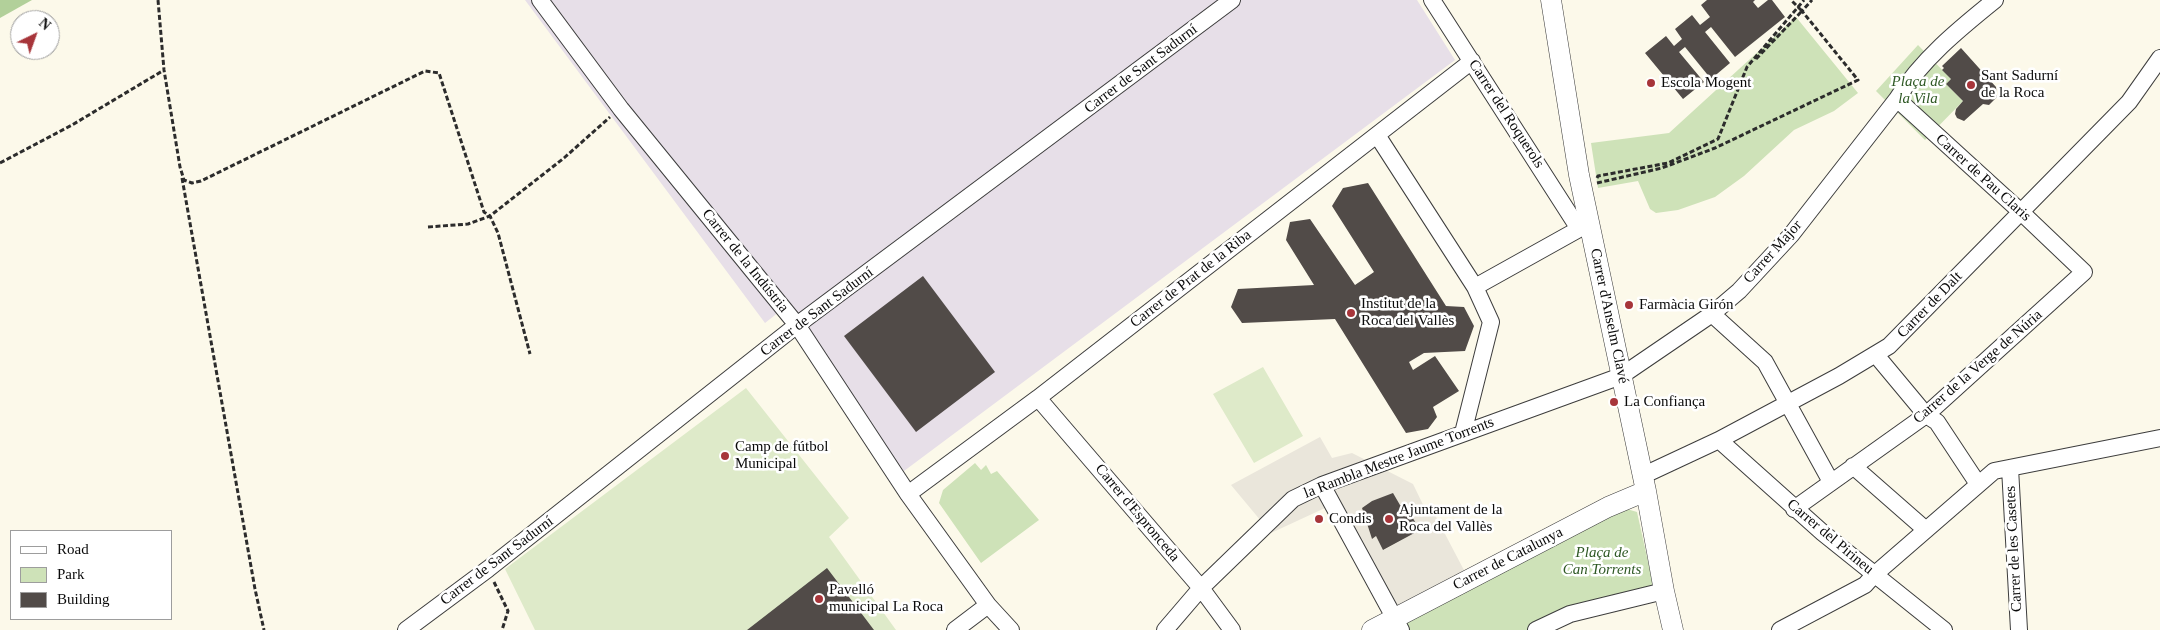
<!DOCTYPE html>
<meta charset="utf-8">
<style>
body{margin:0}
#map{position:relative;width:2160px;height:630px;overflow:hidden;background:#fcf9ea;font-family:"Times New Roman",serif}
canvas{display:block}
.legend{position:absolute;left:10px;top:530px;width:162px;height:90px;box-sizing:border-box;background:#fff;border:1px solid #9d9d9d;margin:0;padding:6px 9px;list-style:none;font-size:15px;color:#0a0a0a}
.legend li{display:flex;align-items:center;gap:10px;height:25px}
.legend b{width:25px;border:1px solid #9d9d9d}
.north{position:absolute;left:10px;top:10px;width:50px;height:50px;box-sizing:border-box;background:#fff;border:1px solid #9d9d9d;border-radius:50%;rotate:42deg;font-size:14px;font-weight:700;line-height:20px;text-align:center;color:#0a0a0a}
.north::after{content:'';display:block;margin:auto;width:18px;height:22px;background:#a7353a;clip-path:polygon(50% 0,100% 100%,50% 72%,0 100%)}
</style>
<div id="map">
<canvas width="2160" height="630"></canvas>
<ul class="legend">
<li><b style="height:6px;background:#fff"></b>Road</li>
<li><b style="height:14px;background:#cee2b8"></b>Park</li>
<li><b style="height:14px;background:#514b48"></b>Building</li>
</ul>
<div class="north">N</div>
</div>
<script>
const ctx = document.querySelector('canvas').getContext('2d');
ctx.lineJoin = 'round';
function fillPath(path, color) {
  ctx.fillStyle = color;
  ctx.fill(path, 'evenodd');
}
function strokePath(path, color, width, dash) {
  ctx.strokeStyle = color;
  ctx.lineWidth = width;
  ctx.lineCap = dash ? 'butt' : 'round';
  ctx.setLineDash(dash || []);
  ctx.stroke(path);
}
function label(font, color, halo, rows, align = 'center') {
  ctx.font = font + ' "Times New Roman",serif';
  ctx.lineWidth = 5;
  ctx.setLineDash([]);
  ctx.textBaseline = 'middle';
  ctx.strokeStyle = halo;
  ctx.fillStyle = color;
  for (const [text, x, y, turn = 0] of rows) {
    ctx.save();
    ctx.translate(x, y);
    ctx.rotate((+turn || 0) * Math.PI / 180);
    ctx.textAlign = isNaN(turn) ? turn : align;
    if (halo) ctx.strokeText(text, 0, 0);
    ctx.fillText(text, 0, 0);
    ctx.restore();
  }
}
fillPath(new Path2D(`
 M525 0H1417L1455 60 904 471 784 308 765 323Z`), '#e7dfe8');
fillPath(new Path2D(`
 M1796 17 1858 93 1834 111 1794 130 1744 176 1715 197 1678 210 1656 213 1650 209 1638 181 1598 188 1591 143 1669 133Z
 M1918 45 1951 79 1946 84 1963 101 1925 140 1876 91Z
 M975 463 981 470 986 465 991 474 997 471 1039 520 981 563 939 503 943 490Z
 M1620 507 1637 512 1655 593 1531 630H1405L1399 619Z`), '#cee2b8');
fillPath(new Path2D(`
 M0 0H32L0 18Z`), '#b2d09a');
fillPath(new Path2D(`
 M1263 367 1303 436 1254 463 1213 394Z
 M746 388 849 518 829 537 896 630H535L505 569Z`), '#deeac9');
fillPath(new Path2D(`
 M1320 437 1332 458 1352 453 1413 484 1428 515 1434 513 1466 574 1385 615 1325 508 1271 533 1231 485ZM1393 494 1400 505H1405L1420 530 1384 550 1376 536 1372 539 1362 508 1372 501Z`), '#eae6db');
fillPath(new Path2D(`
 M1707 0H1755L1753 2 1758 8 1768 0H1772L1785 17 1735 57 1711 27 1705 32 1730 63 1711 79 1685 47 1679 52 1704 82 1683 99 1645 53 1666 36 1674 46 1682 39 1675 29 1692 15 1700 25 1710 17 1701 5Z
 M1961 48 1996 87 1997 97 1989 105 1983 104 1964 121 1957 118 1955 114 1956 109 1963 101 1946 84 1951 79 1942 70 1944 68 1942 66Z
 M1368 183 1446 306 1464 307 1474 326 1465 351 1424 353 1409 362 1413 370 1435 356 1459 391 1433 407 1437 417 1428 429 1406 433 1335 319 1242 323 1231 307 1238 289 1314 285 1286 240 1290 222 1310 219 1355 285 1374 272 1332 206 1343 188Z
 M923 276 995 372 916 432 844 336Z
 M1393 493 1400 505H1405L1420 530 1383 550 1376 536 1372 539 1362 508 1372 501Z
 M827 568 874 630H747Z`), '#514b48');
const minor = new Path2D(`
 M540 0 621 109 797 325 908 494 988 605 1011 630
 M1432 0 1579 229
 M1377 135 1475 287 1491 322 1463 433
 M1475 287 1588 224
 M1712 314 1765 362 1831 482
 M1876 355 1926 415 1937 422 1978 484
 M1038 398 1201 588 1232 630
 M1719 440 1823 533 1944 630
 M1853 466 1926 530
 M2010 468 2019 630
 M1642 476 1719 440 1839 376 1889 346 2129 102 2160 58
 M1322 485 1401 630
 M908 494 1038 398 1472 61
 M1794 509 1926 415 2084 272 2021 212 1897 99
 M406 630 488 569 797 325 1232 0
 M955 630 988 605
 M1165 630 1201 588 1293 499 1322 485 1621 376 1712 314 1739 291 1791 235 1897 99C1921 60 1959 29 1995 0
 M1536 630 1570 614 1664 591
 M1780 630 1865 585 1874 575 1994 471 2160 438`);
const tertiary = new Path2D(`
 M1551 0 1579 175 1646 491 1664 591 1673 630
 M1372 630 1608 507 1646 491`);
strokePath(minor, '#3d3d3d', 18);
strokePath(tertiary, '#3d3d3d', 21);
strokePath(new Path2D(`
 M158 0 164 70 180 167 184 180 192 183 201 181 425 71 439 73 484 212 490 216 498 233 530 354
 M1756 59 1802 11 1791 0
 M0 163 72 125 164 70
 M182 178 255 589 264 630
 M1597 178 1598 176 1668 163 1718 139 1747 67 1804 0
 M1597 183 1662 168 1715 148 1858 80 1802 11 1812 0
 M428 227 468 224 490 216 564 158 610 117
 M494 582 508 611 502 630`), '#2c2c2c', 3, [5, 2.5]);
strokePath(minor, '#fff', 16);
strokePath(tertiary, '#fff', 20);
for (const [x, y, r, color] of [
 [1651,83,5,"#a7353a"],
 [1971,85,5,"#a7353a"],
 [1629,305,5,"#a7353a"],
 [1351,313,5,"#a7353a"],
 [1614,402,5,"#a7353a"],
 [725,456,5,"#a7353a"],
 [1319,519,5,"#a7353a"],
 [1389,519,5,"#a7353a"],
 [819,599,5,"#a7353a"]
]) {
  const dot = new Path2D();
  dot.arc(x, y, r, 0, 2 * Math.PI);
  ctx.fillStyle = color;
  ctx.fill(dot);
  strokePath(dot, '#fff', 2);
}
label('15px', '#0a0a0a', '#fff', [
 ["Carrer de Sant Sadurní",1141,69,-37],
 ["Carrer del Roquerols",1506,114,57],
 ["Carrer de Pau Claris",1983,178,42],
 ["Carrer Major",1773,252,-48],
 ["Carrer de la Indústria",745,261,51],
 ["Carrer de Prat de la Riba",1191,279,-38],
 ["Carrer de Dalt",1930,305,-46],
 ["Carrer de Sant Sadurní",817,312,-37],
 ["Carrer d'Anselm Clavé",1609,316,78],
 ["Carrer de la Verge de Núria",1978,367,-41],
 ["la Rambla Mestre Jaume Torrents",1399,458,-21],
 ["Carrer d'Espronceda",1137,513,50],
 ["Carrer del Pirineu",1830,537,40],
 ["Carrer de les Casetes",2014,549,-93],
 ["Carrer de Catalunya",1508,559,-27],
 ["Carrer de Sant Sadurní",497,561,-37]
]);
label('15px', '#0a0a0a', '#fff', [
 ["Sant Sadurní",1981,76],
 ["de la Roca",1981,93],
 ["Escola Mogent",1661,83],
 ["Institut de la",1361,304],
 ["Roca del Vallès",1361,321],
 ["Farmàcia Girón",1639,305],
 ["La Confiança",1624,402],
 ["Camp de fútbol",735,447],
 ["Municipal",735,464],
 ["Ajuntament de la",1399,510],
 ["Roca del Vallès",1399,527],
 ["Condis",1329,519],
 ["Pavelló",829,590],
 ["municipal La Roca",829,607]
], 'left');
label('italic 15px', '#2e5824', '#fff', [
 ["Plaça de",1918,82],
 ["la Vila",1918,99],
 ["Plaça de",1602,553],
 ["Can Torrents",1602,570]
]);
</script>
